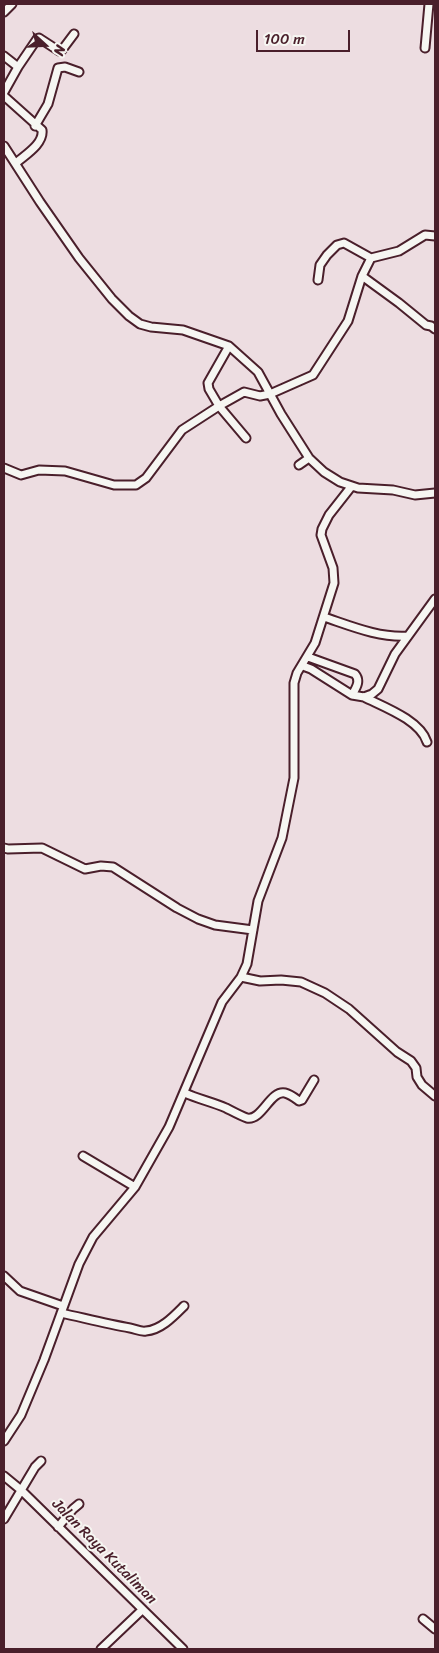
<!DOCTYPE html>
<style>
body{margin:0}
#map{position:relative;width:439px;height:1653px;overflow:hidden;background:#eddde1;font-family:Sriracha,sans-serif}
canvas{display:block}
.frame{position:absolute;inset:0;border:5px solid #4a1f2b;pointer-events:none}
.north{position:absolute;left:20px;top:20px;width:50px;height:50px;-webkit-text-stroke:4px #f6f6f2;paint-order:stroke;rotate:110deg;font-size:14px;font-weight:700;line-height:20px;text-align:center;color:#4a1f2b}
.north::after{content:'';display:block;margin:auto;width:18px;height:22px;background:#4a1f2b;clip-path:polygon(50% 0,100% 100%,50% 72%,0 100%)}
.scale{position:absolute;left:256px;top:30px;width:94px;height:22px;box-sizing:border-box;border:2px solid #4a1f2b;border-top:0;padding-left:6px;font-size:15px;line-height:18px;white-space:nowrap;color:#4a1f2b;-webkit-text-stroke:4px #f6f6f2;paint-order:stroke}
</style>
<div id="map">
<canvas width="439" height="1653"></canvas>
<div class="frame"></div>
<div class="north">N</div>
<div class="scale">100 m</div>
</div>
<script>
const ctx = document.querySelector('canvas').getContext('2d');
ctx.lineJoin = 'round';
function strokePath(path, color, width, dash) {
  ctx.strokeStyle = color;
  ctx.lineWidth = width;
  ctx.lineCap = dash ? 'butt' : 'round';
  ctx.setLineDash(dash || []);
  ctx.stroke(path);
}
function label(font, color, halo, rows, align = 'center') {
  ctx.font = font + ' Sriracha,sans-serif';
  ctx.lineWidth = 4;
  ctx.setLineDash([]);
  ctx.textBaseline = 'middle';
  ctx.strokeStyle = halo;
  ctx.fillStyle = color;
  for (const [text, x, y, turn = 0] of rows) {
    ctx.save();
    ctx.translate(x, y);
    ctx.rotate((+turn || 0) * Math.PI / 180);
    ctx.textAlign = isNaN(turn) ? turn : align;
    if (halo) ctx.strokeText(text, 0, 0);
    ctx.fillText(text, 0, 0);
    ctx.restore();
  }
}
const minor = new Path2D(`
 M4 12 12 4
 M425 48 429 4
 M4 56 18 67
 M4 92 18 67 37 39 39 38 59 51 62 50 74 34
 M4 96 42 130C44 144 25 155 16 163
 M35 126 48 104 58 68 65 67 79 72
 M4 146 40 202 79 258 112 299 129 316 140 324 151 327 183 330 229 346 258 372 281 414 309 458 324 472 340 482 358 488 393 490 415 495 435 493
 M362 276 399 303 426 325 431 326 435 329
 M318 280 320 265 327 255 337 245 344 243 371 258 399 251 425 235 435 236
 M246 438 219 406 244 392 260 396 270 394 313 375 348 321 362 276 371 258
 M299 465 309 458
 M4 468 21 475 39 470 65 471 114 485H136L146 478 182 430 219 406 209 389 208 383 229 346
 M324 617C351 626 379 638 408 636
 M308 657 355 674C361 681 356 688 352 695
 M303 666 311 669 352 695 364 697 372 694 378 689 395 654 435 599
 M364 697C384 707 420 720 427 742
 M4 848 8 849 42 848 85 869 101 866 113 867 177 908 198 919 215 925 253 930
 M241 977 260 981 281 980 301 982 325 993 349 1009 397 1052 411 1061 416 1068 417 1077 422 1085 435 1096
 M185 1093C198 1099 212 1102 226 1108 232 1111 241 1116 247 1118 262 1121 270 1090 285 1093 290 1094 295 1098 299 1101L302 1100 314 1080
 M83 1156 135 1187
 M4 1276 20 1291 63 1306
 M61 1313C84 1318 107 1324 130 1328 136 1329 140 1332 146 1331 161 1330 174 1316 184 1306
 M4 1441 21 1415 44 1360 79 1264 93 1237 135 1187 169 1127 222 1002 241 977 247 964 258 901 282 838 294 778V683L297 673 315 643 334 583 333 568 321 535 322 529 329 515 351 487
 M4 1476 21 1490 183 1649
 M4 1519 35 1467 41 1461
 M58 1527 73 1509 79 1504
 M423 1619 435 1629
 M101 1649 142 1610`);
strokePath(minor, '#4a1f2b', 11);
strokePath(minor, '#f6f6f2', 7);
label('15px', '#4a1f2b', '#f6f6f2', [
 ["Jalan Raya Kutaliman",104,1552,45]
]);
</script>
